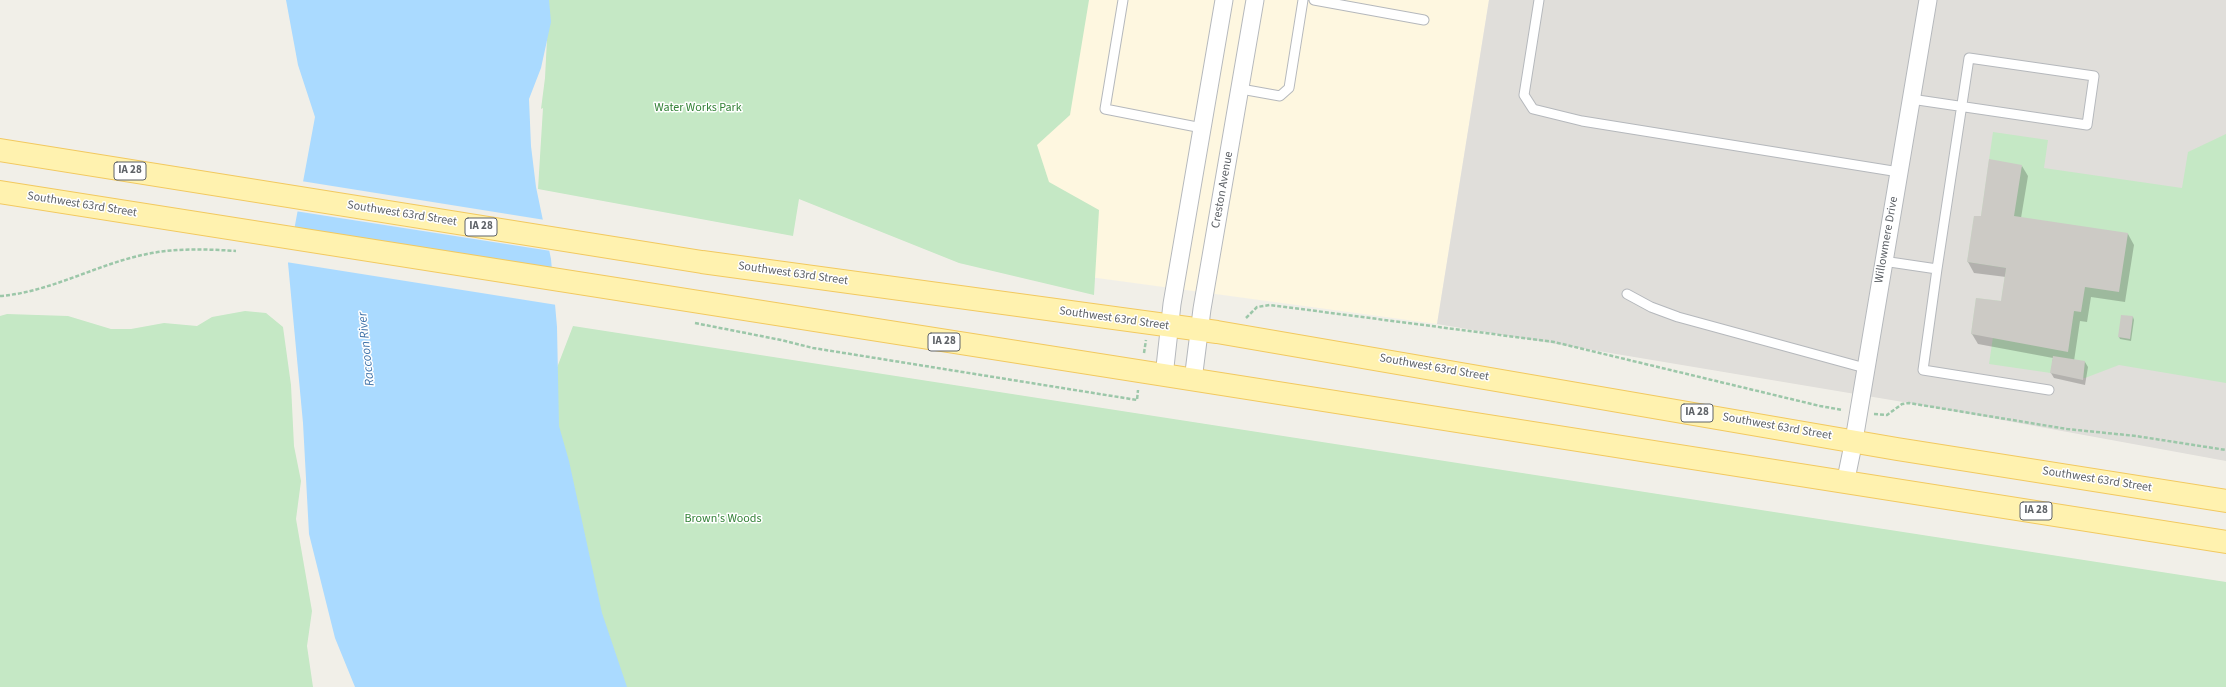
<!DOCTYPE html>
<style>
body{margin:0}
canvas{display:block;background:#f1efe8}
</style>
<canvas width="2226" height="687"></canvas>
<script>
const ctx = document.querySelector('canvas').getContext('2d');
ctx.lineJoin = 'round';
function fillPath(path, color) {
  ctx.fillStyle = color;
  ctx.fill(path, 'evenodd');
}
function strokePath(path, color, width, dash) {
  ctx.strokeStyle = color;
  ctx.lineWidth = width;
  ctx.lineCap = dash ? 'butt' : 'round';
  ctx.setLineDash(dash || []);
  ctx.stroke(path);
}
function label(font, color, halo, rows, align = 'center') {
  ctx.font = font + ' "Source Sans 3",sans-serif';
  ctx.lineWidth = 3;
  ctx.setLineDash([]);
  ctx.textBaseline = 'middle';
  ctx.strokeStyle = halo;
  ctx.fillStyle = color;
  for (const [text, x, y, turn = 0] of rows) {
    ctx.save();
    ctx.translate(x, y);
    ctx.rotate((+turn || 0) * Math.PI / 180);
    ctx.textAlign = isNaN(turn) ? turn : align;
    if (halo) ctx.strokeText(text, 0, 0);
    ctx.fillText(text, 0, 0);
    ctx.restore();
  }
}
fillPath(new Path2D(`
 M1005 0H1489L1437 324 964 260Z`), '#fef7e0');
fillPath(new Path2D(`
 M1489 0H2226V461L1909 403 1437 324Z`), '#e0deda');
fillPath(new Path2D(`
 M549 0H1089L1070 115 1037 145 1049 182 1099 210 1094 295 959 263 799 199 793 236 538 189 543 108 541 109 545 78Z
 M1993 132 2048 140 2044 168 2182 188 2188 152 2226 134V383L2119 365 2085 378 1989 364 1993 337 1971 334 1976 298 2001 301 2006 268 1967 262 1974 216H1981Z
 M245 311 266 313 283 327 291 385 294 446 301 481 296 519 312 611 307 646 313 687H0V316L7 314 68 316 111 329H131L164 323 197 326 212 317Z
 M573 326 2226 582V687H598L528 443Z`), '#c5e8c5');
fillPath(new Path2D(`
 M286 0H549L551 22 541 68 529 99 531 146 536 187 551 259 557 327 559 426 569 461 602 613 627 687H355L335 638 309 534 303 423 288 263 315 117 298 65Z`), '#aadaff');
fillPath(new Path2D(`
 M301 181 545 220 551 251 295 211Z
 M292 228 554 270 557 305 286 262Z`), '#f1efe8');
fillPath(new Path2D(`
 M2022 166 2028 176 2021 218 2128 234 2134 245 2125 302 2091 297 2087 322 2080 321 2074 361 2085 362 2088 367 2085 385 2054 378 2051 373 2053 358 1978 344 1972 334 2002 303 2006 277 1974 273 1968 262 1982 218Z
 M2122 316 2133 317 2134 320 2131 341 2120 339 2119 337Z`), '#0003');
fillPath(new Path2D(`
 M1989 159 2022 165 2014 216 2128 233 2119 292 2085 287 2081 312 2074 311 2068 352 1971 334 1976 298 2001 301 2006 268 1967 262 1974 216H1981Z
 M2121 315 2133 316 2130 339 2118 337Z
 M2053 356 2085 361 2083 380 2050 373Z`), '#cccac5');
const service = new Path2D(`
 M1123 0 1105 109 1202 128
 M1314 0 1424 20
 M1539 0 1524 95 1533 109 1582 121 1899 172
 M1241 89 1280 96 1289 88 1303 0
 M1883 261 1937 269 1969 58 2094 76 2087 125 1911 99
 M1937 269 1923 370 2049 390
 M1627 294 1651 307 1678 317 1865 368`);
const minor = new Path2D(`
 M1164 376 1172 304 1224 0
 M1193 380 1202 309 1255 0
 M1846 479 1854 440 1928 0`);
const primary = new Path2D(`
 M0 150 702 262 1217 332 1897 449 2226 501
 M0 192C741 314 1485 420 2226 542`);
strokePath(service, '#b5b8bc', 11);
strokePath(minor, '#b5b8bc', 19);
strokePath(primary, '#f2c960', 24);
strokePath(new Path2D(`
 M0 296C51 292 97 264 147 254 176 248 206 249 236 251
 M1246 318 1257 307 1270 305 1554 342 1820 406 1843 410
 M695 323 781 340 813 348 1137 400 1138 390
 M1144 353 1146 340
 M1874 414 1887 415 1902 404 1909 403 2067 429 2136 436 2226 450`), '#9cc7a9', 2.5, [4, 2]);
strokePath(service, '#fff', 9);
strokePath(minor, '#fff', 17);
strokePath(primary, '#fff2af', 22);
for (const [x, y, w] of [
 [130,171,32],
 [481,227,32],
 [944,342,32],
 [1697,413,32],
 [2036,511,32]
]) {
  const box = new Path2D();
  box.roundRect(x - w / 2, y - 9, w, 18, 3);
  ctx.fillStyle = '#fff';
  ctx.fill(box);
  strokePath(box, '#5f6368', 1);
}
label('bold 11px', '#5f6368', null, [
 ["IA 28",130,171],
 ["IA 28",481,227],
 ["IA 28",944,342],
 ["IA 28",1697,413],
 ["IA 28",2036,511]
]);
label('12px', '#348238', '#fff', [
 ["Water Works Park",698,108],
 ["Brown's Woods",723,519]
]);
label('12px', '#5f6368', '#fff', [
 ["Creston Avenue",1223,190,-80],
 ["Southwest 63rd Street",82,205,9],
 ["Southwest 63rd Street",402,214,9],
 ["Willowmere Drive",1887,240,-80],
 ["Southwest 63rd Street",793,274,8],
 ["Southwest 63rd Street",1114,319,8],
 ["Southwest 63rd Street",1434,368,10],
 ["Southwest 63rd Street",1777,427,10],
 ["Southwest 63rd Street",2097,480,9]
]);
label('italic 13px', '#4174aa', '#fff', [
 ["Raccoon River",367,349,-96]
]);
</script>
